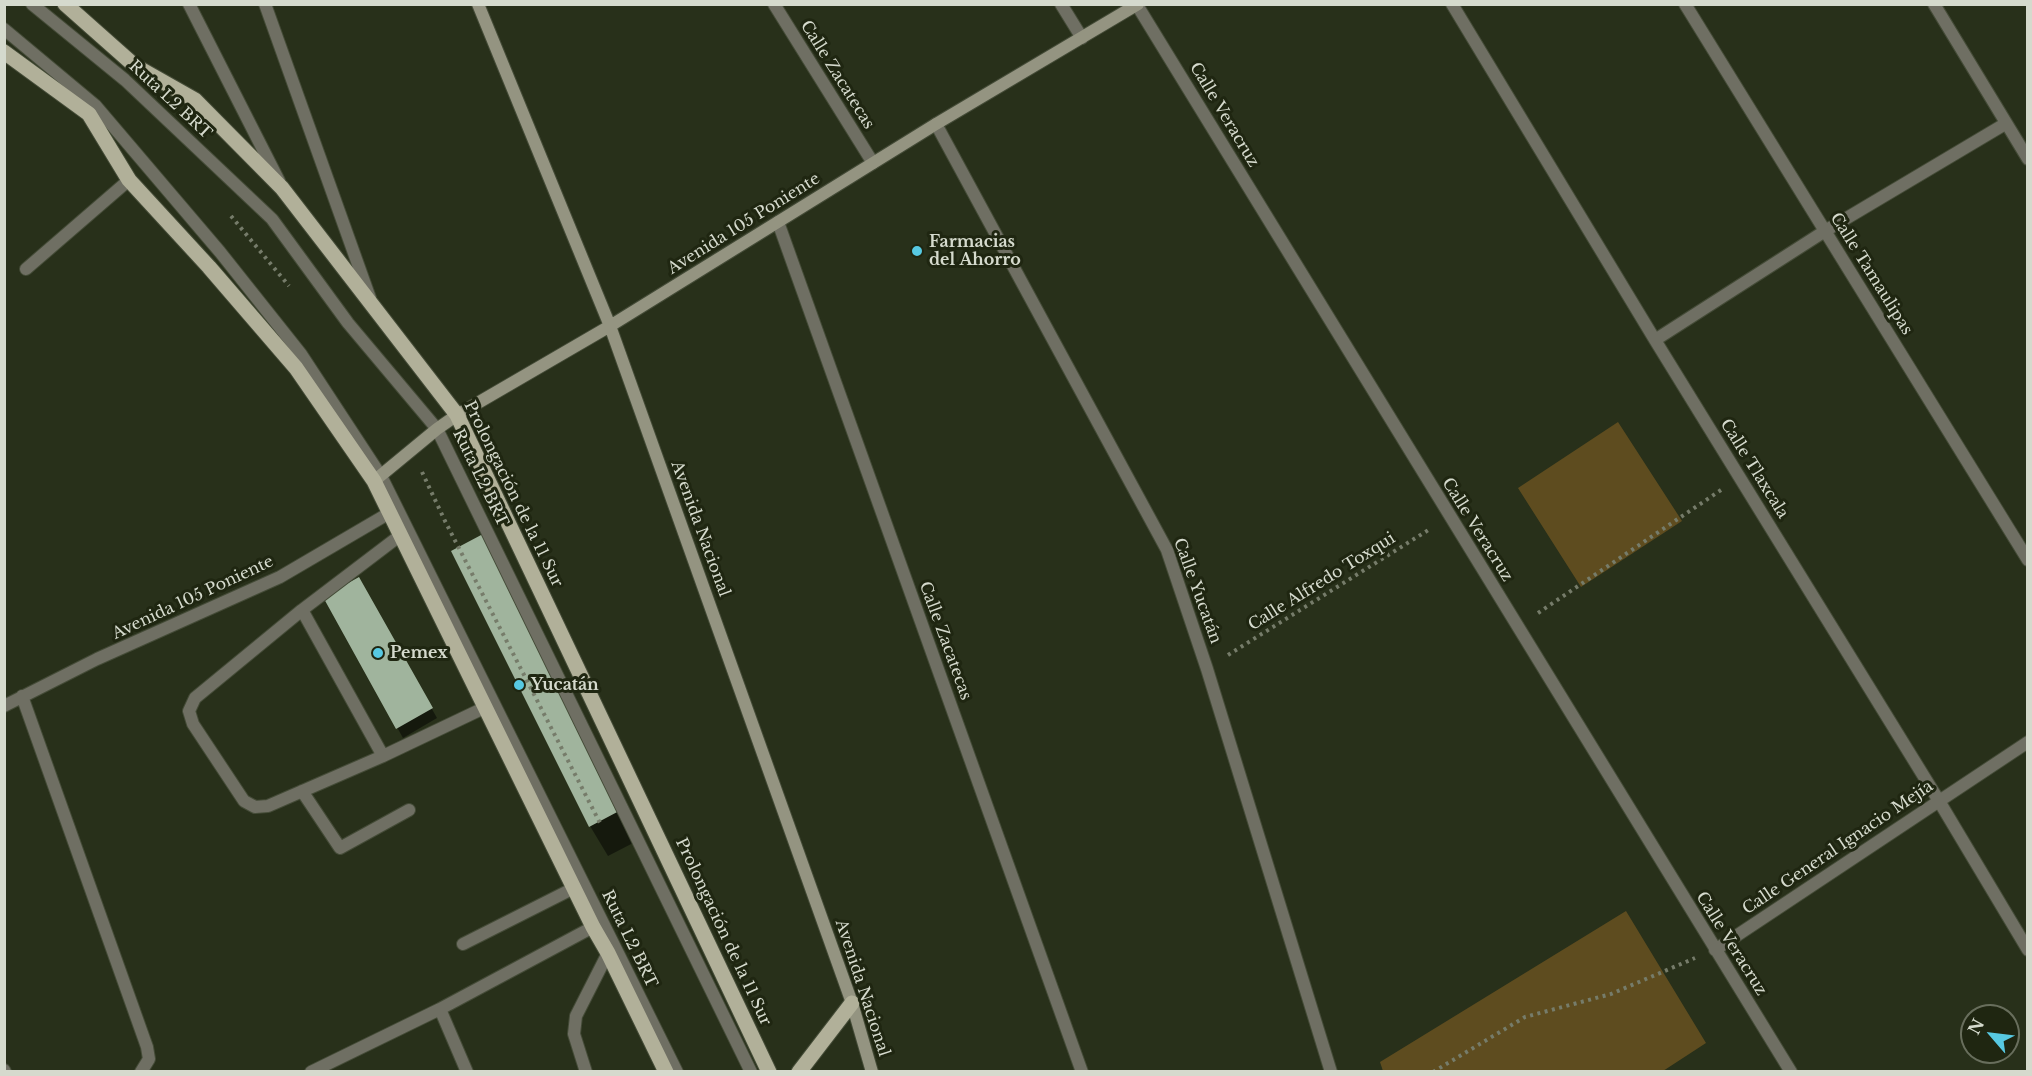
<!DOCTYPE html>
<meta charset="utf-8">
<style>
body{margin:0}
#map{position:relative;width:2032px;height:1076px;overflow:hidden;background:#28301a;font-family:"Libre Baskerville",serif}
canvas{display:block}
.frame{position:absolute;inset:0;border:6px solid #d5dacd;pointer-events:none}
.north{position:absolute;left:1960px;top:1004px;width:60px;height:60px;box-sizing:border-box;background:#1f2611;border:2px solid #686e5c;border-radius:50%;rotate:298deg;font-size:16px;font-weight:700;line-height:24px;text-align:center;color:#d5dacd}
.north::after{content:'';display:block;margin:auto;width:21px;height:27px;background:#57c9e2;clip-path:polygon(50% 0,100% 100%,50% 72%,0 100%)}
</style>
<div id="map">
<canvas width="2032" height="1076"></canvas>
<div class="frame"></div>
<div class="north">N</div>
</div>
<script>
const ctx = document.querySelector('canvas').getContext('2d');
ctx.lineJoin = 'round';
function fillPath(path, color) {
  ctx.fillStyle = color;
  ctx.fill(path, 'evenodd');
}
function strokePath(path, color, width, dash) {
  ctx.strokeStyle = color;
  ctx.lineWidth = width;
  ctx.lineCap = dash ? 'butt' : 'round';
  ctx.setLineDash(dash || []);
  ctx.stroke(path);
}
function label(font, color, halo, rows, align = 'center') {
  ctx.font = font + ' "Libre Baskerville",serif';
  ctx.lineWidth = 6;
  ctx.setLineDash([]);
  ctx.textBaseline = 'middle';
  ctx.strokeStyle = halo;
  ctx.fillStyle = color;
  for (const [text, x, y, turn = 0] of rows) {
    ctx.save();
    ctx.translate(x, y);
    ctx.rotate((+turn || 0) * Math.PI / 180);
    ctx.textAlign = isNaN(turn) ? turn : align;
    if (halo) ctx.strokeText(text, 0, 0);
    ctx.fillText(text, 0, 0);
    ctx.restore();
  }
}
fillPath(new Path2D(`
 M1618 422 1682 521 1581 587 1518 488Z
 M1626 911 1706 1043 1663 1071H1383L1380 1062Z`), '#5e4c1f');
fillPath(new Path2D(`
 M500 567 637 841 608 856 590 826Z
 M359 579 437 718 403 738 325 598Z`), '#0007');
fillPath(new Path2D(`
 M483 534 621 810 589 827 451 551Z
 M359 577 433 708 396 729 323 597Z`), '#a0b49d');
const lane = new Path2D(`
 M32 4 125 80 272 219 348 323 437 429 751 1072
 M189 4 279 181
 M265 4 370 298
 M4 29 95 105 220 252 301 354 381 476 677 1072
 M26 269 129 180
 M302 610 383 756 486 707
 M383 756 268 806 255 807 244 801 193 724 189 711 195 698 302 610 402 534
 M302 791 340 848 409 810
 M463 944 574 888
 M440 1009 467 1072
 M311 1072 440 1009 593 927
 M586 1072 574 1034 576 1016 608 953`);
const street = new Path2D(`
 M774 4 873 163
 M1061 4 1082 38
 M1452 4 1655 340 1939 801 2028 950
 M1685 4 2028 560
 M1934 4 2028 159
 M1137 5 1791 1072
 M936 124 1167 550 1207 669 1331 1072
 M778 222 1082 1072
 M1655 340 1825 231 2005 124
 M22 696 147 1047 149 1059 141 1072
 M4 706 97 659 280 577 391 512
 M1715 950 2028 742
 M4 1070 5 1072`);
const secondary = new Path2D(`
 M478 4 610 326 852 1003 872 1072
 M374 481 437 429 457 415 610 326 936 124 1138 4`);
const primary = new Path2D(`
 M65 4 135 66 195 100 282 188 457 415 769 1072
 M4 52 89 114 129 180 209 267 296 368 374 481 593 927 608 953 666 1072
 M799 1072 852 1003`);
strokePath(lane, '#444b37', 14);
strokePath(street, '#444b37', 14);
strokePath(secondary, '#444b37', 14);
strokePath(primary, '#444b37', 17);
strokePath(new Path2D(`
 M231 216 289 286
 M422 472 445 521 600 823
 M1538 613 1721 490
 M1228 655 1430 529
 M1433 1072 1525 1017 1611 994 1695 958`), '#767c6a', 4, [3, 4.5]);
strokePath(lane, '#6f6f63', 12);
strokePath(street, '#6f6f63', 12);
strokePath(secondary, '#949481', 12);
strokePath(primary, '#b1b099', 15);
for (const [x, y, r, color] of [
 [917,251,6,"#57c9e2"],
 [378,653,6,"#57c9e2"],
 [519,685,6,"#57c9e2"]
]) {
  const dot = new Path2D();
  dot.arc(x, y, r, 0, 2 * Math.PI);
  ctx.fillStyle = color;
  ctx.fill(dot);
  strokePath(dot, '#1f2611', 2);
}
label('16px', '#d5dacd', '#1f2611', [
 ["Calle Zacatecas",837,75,58],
 ["Ruta L2 BRT",170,100,43],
 ["Calle Veracruz",1224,115,59],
 ["Avenida 105 Poniente",744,224,-32],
 ["Calle Tamaulipas",1871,274,58],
 ["Calle Tlaxcala",1754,469,58],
 ["Ruta L2 BRT",480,478,64],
 ["Prolongación de la 11 Sur",513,494,64],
 ["Avenida Nacional",700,529,70],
 ["Calle Veracruz",1477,530,58],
 ["Calle Alfredo Toxqui",1322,582,-32],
 ["Calle Yucatán",1197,591,70],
 ["Avenida 105 Poniente",193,598,-25],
 ["Calle Zacatecas",945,641,70],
 ["Calle General Ignacio Mejía",1838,848,-34],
 ["Prolongación de la 11 Sur",723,932,65],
 ["Ruta L2 BRT",629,939,64],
 ["Calle Veracruz",1731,944,58],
 ["Avenida Nacional",862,988,72]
]);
label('bold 16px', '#d5dacd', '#1f2611', [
 ["Farmacias",929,242],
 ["del Ahorro",929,260],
 ["Pemex",390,653],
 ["Yucatán",531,685]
], 'left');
</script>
